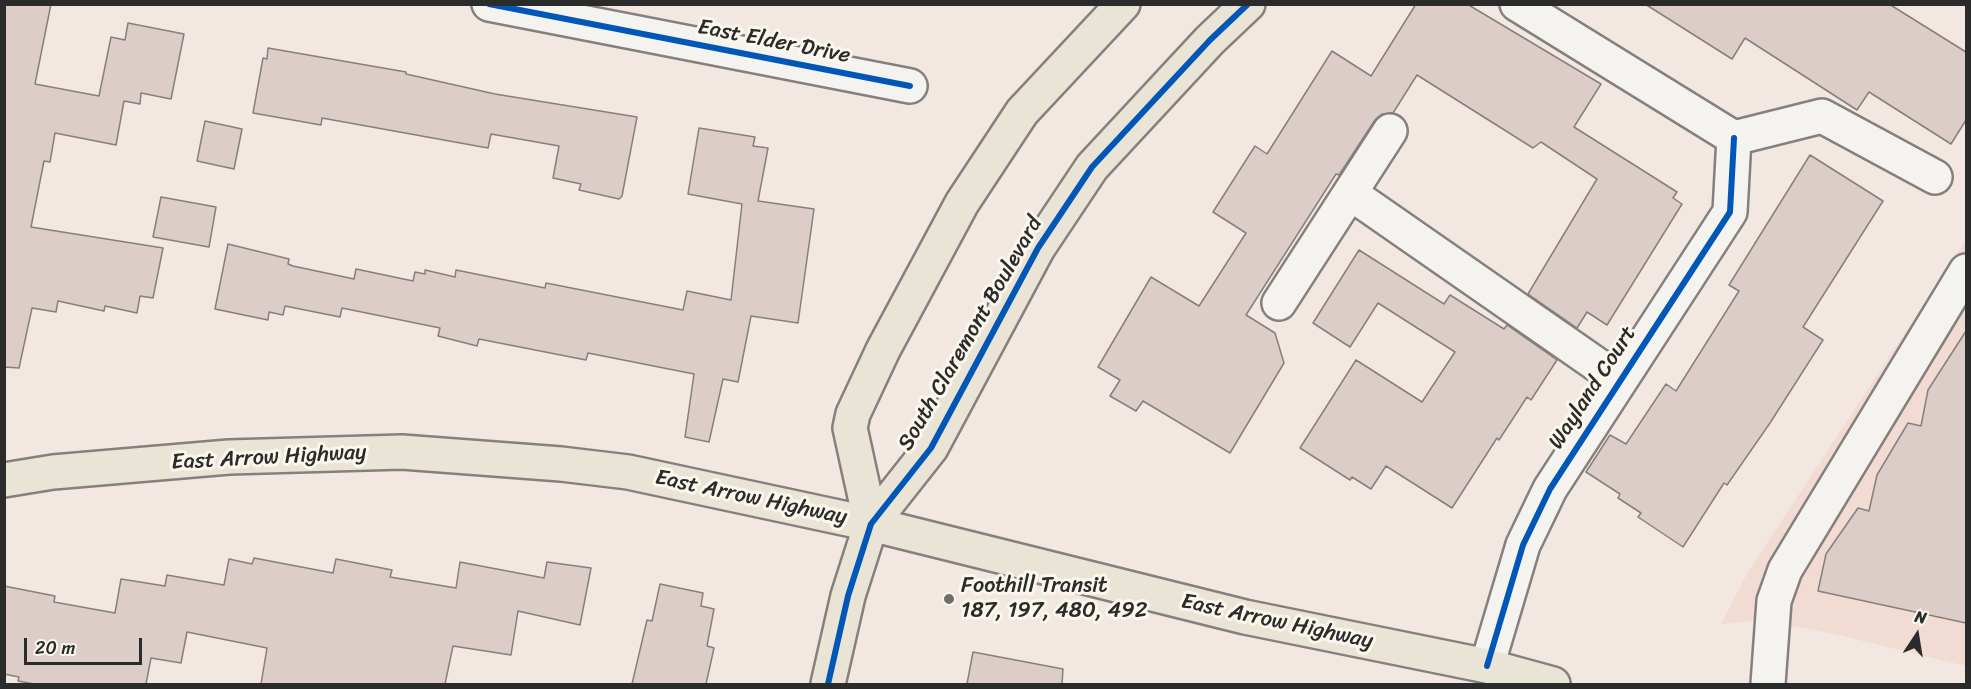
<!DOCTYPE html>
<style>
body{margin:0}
#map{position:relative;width:1971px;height:689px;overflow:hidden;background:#f2e7e1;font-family:Sriracha,sans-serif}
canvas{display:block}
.frame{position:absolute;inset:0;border:6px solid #2b2b2b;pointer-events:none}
.north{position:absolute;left:1887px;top:605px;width:60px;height:60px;-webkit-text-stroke:4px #fbf7ec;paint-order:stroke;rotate:12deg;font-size:16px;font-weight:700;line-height:24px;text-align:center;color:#2b2b2b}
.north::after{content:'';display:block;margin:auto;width:21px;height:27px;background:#2b2b2b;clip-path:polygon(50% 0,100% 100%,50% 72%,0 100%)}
.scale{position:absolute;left:24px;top:638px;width:118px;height:27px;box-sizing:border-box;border:3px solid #2b2b2b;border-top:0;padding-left:8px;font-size:18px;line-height:21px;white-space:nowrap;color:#2b2b2b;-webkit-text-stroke:4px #fbf7ec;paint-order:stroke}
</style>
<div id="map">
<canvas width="1971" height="689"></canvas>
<div class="frame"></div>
<div class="north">N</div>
<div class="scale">20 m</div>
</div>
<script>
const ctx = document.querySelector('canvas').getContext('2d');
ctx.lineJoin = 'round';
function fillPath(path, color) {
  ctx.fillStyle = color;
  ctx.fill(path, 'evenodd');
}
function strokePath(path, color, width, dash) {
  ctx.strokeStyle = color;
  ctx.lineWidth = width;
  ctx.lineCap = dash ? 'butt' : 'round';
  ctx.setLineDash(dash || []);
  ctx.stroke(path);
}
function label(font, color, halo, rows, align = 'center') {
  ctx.font = font + ' Sriracha,sans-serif';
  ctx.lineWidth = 6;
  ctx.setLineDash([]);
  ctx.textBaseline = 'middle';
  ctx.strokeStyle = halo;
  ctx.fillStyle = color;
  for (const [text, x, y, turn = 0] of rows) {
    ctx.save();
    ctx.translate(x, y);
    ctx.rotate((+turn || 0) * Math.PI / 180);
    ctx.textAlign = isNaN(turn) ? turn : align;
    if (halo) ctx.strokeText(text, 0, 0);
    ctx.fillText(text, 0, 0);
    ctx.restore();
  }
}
fillPath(new Path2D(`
 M1966 240V666L1830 633 1759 620 1721 624 1748 572Z`), '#f1dbd3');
const building = new Path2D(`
 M4 4H51L35 84 99 96 111 37 125 40 128 23 184 34 171 99 141 93 140 104 124 101 116 145 55 133 50 162 44 161 31 227 163 248 153 298 140 296 137 313 105 306 104 311 58 301 56 312 32 308 19 368 4 367Z
 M1416 4H1467L1601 84 1574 127 1677 192 1673 198 1682 204 1607 325 1587 312 1577 328 1528 294 1597 179 1541 142 1533 148 1417 75 1393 113 1382 114 1375 120 1339 175 1336 174 1246 315 1275 333 1284 363 1230 453 1143 401 1136 411 1110 396 1120 380 1098 367 1151 277 1199 306 1246 233 1213 212 1255 146 1267 154 1332 51 1371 76Z
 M1645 4H1889L1966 52V120L1951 144 1869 92 1857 110 1745 38 1732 59Z
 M268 48 406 72V74L495 94 637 117 622 196 619 199 579 190 581 184 553 178 559 146 491 134 488 148 322 118 321 125 253 113 263 58 267 59Z
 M205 121 242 129 234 169 197 161Z
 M699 128 755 137 753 146 768 148 758 201 814 209 798 323 751 316 738 382 723 379 709 442 685 437 694 374 588 353 586 360 479 339 477 346 438 336 440 328 342 308 340 317 285 306 283 315 269 312 268 320 215 309 228 244 289 259 288 264 293 266 354 279 356 269 413 281 415 272 425 274V270L455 277 456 270 545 288 546 283 683 310 687 291 731 300 742 204 688 194Z
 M1810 155 1883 201 1803 327 1823 340 1770 423 1727 485 1724 483 1683 547 1638 517 1641 513 1618 498 1620 494 1586 472 1610 435 1626 444 1666 384 1676 391 1739 291 1729 285Z
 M161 197 216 207 209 247 153 237Z
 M1359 250 1444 304 1450 295 1504 329 1507 325 1557 360 1531 400 1527 397 1499 440 1497 438 1452 508 1386 466 1371 489 1352 477 1350 480 1300 448 1356 360 1422 402 1455 352 1378 303 1350 347 1313 323Z
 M1966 331V623L1818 591 1826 554 1858 508 1869 511 1877 475 1908 423 1921 426 1928 390Z
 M254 558 333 573 336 559 392 570 390 577 456 588 460 562 544 578 547 562 591 568 580 625 518 611 511 655 453 646 445 684H261L267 648 187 632 181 663 151 658 146 684H34L18 681 19 677 4 674V586L55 596 54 602 115 613 121 579 165 586 167 575 224 585 229 559 252 564Z
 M660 584 703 593 701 606 714 609 707 646 714 648 706 684H632L647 620 652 621Z
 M973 652 1063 669 1062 684H967Z`);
fillPath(building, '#ddcdc8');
strokePath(building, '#85807d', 1.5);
const minor = new Path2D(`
 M489 4 910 86
 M1517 4 1734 138 1822 116 1935 177
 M1350 193 1619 380
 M1279 303 1390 131
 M1487 666 1523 545 1550 489 1730 212 1734 138
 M1768 684 1774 601 1785 570 1966 271`);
const major = new Path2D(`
 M4 480 53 472 229 457 402 452 561 464 628 472 871 524 1245 617 1487 666 1553 684
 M871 524 850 428 853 414 883 350 962 203 1022 112 1123 4
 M828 684 848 596 871 524 931 448 1038 248 1092 167 1210 40 1248 4`);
strokePath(minor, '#85807d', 38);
strokePath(major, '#85807d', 38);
strokePath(minor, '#f5f3ef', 33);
strokePath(major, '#eae4d6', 33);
strokePath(new Path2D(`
 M489 4 910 86
 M1487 666 1523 545 1550 489 1730 212 1734 138
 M828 684 848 596 871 524 931 448 1038 248 1092 167 1210 40 1248 4`), '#0057b8', 6);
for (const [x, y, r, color] of [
 [949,599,6,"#716d6b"]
]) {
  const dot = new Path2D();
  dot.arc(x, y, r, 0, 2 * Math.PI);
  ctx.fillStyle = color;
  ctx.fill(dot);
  strokePath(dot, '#fbf7ec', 2);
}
label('22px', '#2b2b2b', '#fbf7ec', [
 ["East Elder Drive",774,42,11],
 ["South Claremont Boulevard",971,334,-60],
 ["Wayland Court",1593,388,-57],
 ["East Arrow Highway",269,458,-3],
 ["East Arrow Highway",751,498,12],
 ["East Arrow Highway",1277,622,12]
]);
label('22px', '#2b2b2b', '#fbf7ec', [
 ["Foothill Transit",961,586],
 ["187, 197, 480, 492",961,611]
], 'left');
</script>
